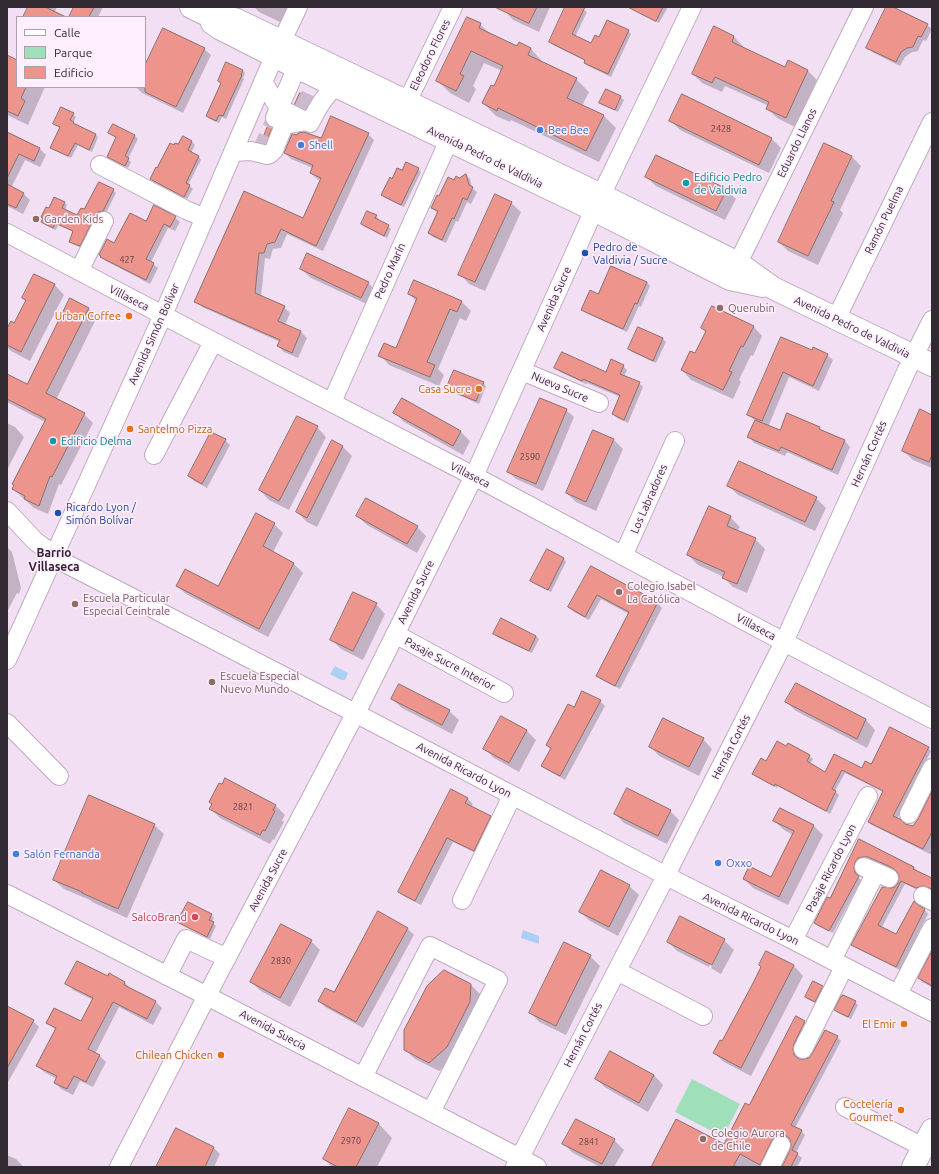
<!DOCTYPE html>
<meta charset="utf-8">
<style>
body{margin:0}
#map{position:relative;width:939px;height:1174px;overflow:hidden;background:#f3dff4;font-family:Ubuntu,sans-serif}
canvas{display:block}
.frame{position:absolute;inset:0;border:8px solid #322a32;pointer-events:none}
.legend{position:absolute;left:16px;top:16px;width:130px;height:72px;box-sizing:border-box;background:#feeefe;border:1px solid #aca0ac;margin:0;padding:5px 7px;list-style:none;font-size:12px;color:#322a32}
.legend li{display:flex;align-items:center;gap:8px;height:20px}
.legend b{width:20px;border:1px solid #aca0ac}
</style>
<div id="map">
<canvas width="939" height="1174"></canvas>
<div class="frame"></div>
<ul class="legend">
<li><b style="height:5px;background:#fff"></b>Calle</li>
<li><b style="height:11px;background:#9fe0bb"></b>Parque</li>
<li><b style="height:11px;background:#ed948c"></b>Edificio</li>
</ul>
</div>
<script>
const ctx = document.querySelector('canvas').getContext('2d');
ctx.lineJoin = 'round';
function fillPath(path, color) {
  ctx.fillStyle = color;
  ctx.fill(path, 'evenodd');
}
function strokePath(path, color, width, dash) {
  ctx.strokeStyle = color;
  ctx.lineWidth = width;
  ctx.lineCap = dash ? 'butt' : 'round';
  ctx.setLineDash(dash || []);
  ctx.stroke(path);
}
function label(font, color, halo, rows, align = 'center') {
  ctx.font = font + ' Ubuntu,sans-serif';
  ctx.lineWidth = 3;
  ctx.setLineDash([]);
  ctx.textBaseline = 'middle';
  ctx.strokeStyle = halo;
  ctx.fillStyle = color;
  for (const [text, x, y, turn = 0] of rows) {
    ctx.save();
    ctx.translate(x, y);
    ctx.rotate((+turn || 0) * Math.PI / 180);
    ctx.textAlign = isNaN(turn) ? turn : align;
    if (halo) ctx.strokeText(text, 0, 0);
    ctx.fillText(text, 0, 0);
    ctx.restore();
  }
}
fillPath(new Path2D(`
 M692 1079 740 1104 723 1137 675 1112Z`), '#9fe0bb');
fillPath(new Path2D(`
 M335 666 348 673 345 680H341L330 674Z
 M523 930 539 936V944L521 938Z`), '#aad0f4');
fillPath(new Path2D(`
 M29 7H57L54 13 63 17H24Z
 M75 7H103L98 17H70Z
 M254 7H288L280 22 259 12Z
 M505 7H550L539 32 513 20 504 10Z
 M566 7H579L587 12 575 37 592 44 599 38 608 21 628 31 631 34 611 77 588 66 585 63 586 61 553 45 550 42Z
 M632 7H668L659 23 644 16Z
 M887 7H891L927 25 932 29 926 41 923 40 918 51 912 52 905 57 900 66 872 52 868 47Z
 M480 24 491 35 517 47 519 43 531 49 543 62V63L576 79 589 92 582 106 603 115 616 128 599 162 511 120 510 122 496 116 483 103 494 88 502 71 484 63 473 86 476 89 469 103 450 93 438 81Z
 M714 28 734 37 743 46 742 48 786 68 808 71 817 80 795 127 777 118 768 109 769 106 725 86 722 92 702 83 693 74Z
 M204 49 211 55 183 113 142 93 136 87H145V68Z
 M17 61V87H45L28 125 9 116 7 114V62Z
 M242 70 245 73 243 78 244 79 226 119 222 117 219 123 210 119 207 116 222 84 219 81Z
 M606 90 621 97 624 100 618 112 603 105 600 102Z
 M683 95 772 139 781 148 769 173 680 130 670 120Z
 M311 99 312 100 307 110 298 105Z
 M73 114 76 117 73 123 76 126 96 135 98 137 92 152 78 145 71 158 54 150 51 148 60 128 55 124Z
 M113 125 135 136 138 139 128 159 131 162 128 168 111 159 108 156 117 138 109 133Z
 M271 129 272 130 266 144 263 143Z
 M7 133 40 149 46 155 40 167 25 160 11 188 23 193 30 200 23 214 7 206Z
 M368 134 374 140 323 251 287 234 281 248 273 249 270 259 265 258 261 297 284 307 290 313 285 325 301 332 307 338 298 358 284 352 278 346 280 342 202 307 196 301 244 193 303 219 321 181 317 179 311 173 313 168 291 159 285 153 321 140Z
 M183 137 192 142 195 145 191 153 199 157 201 160 188 185 193 189 187 199 154 182 151 179 158 169 179 146Z
 M852 157 861 166 840 210 843 213 818 265 788 251 779 242Z
 M418 169 421 172 404 207 385 198 382 195 392 180 403 172Z
 M466 175 470 179 472 188 477 192 471 204 467 202 458 222 456 221 446 243 433 237 429 233 438 213 432 208 454 181Z
 M646 177 726 189 736 199 725 220 656 186Z
 M113 190 116 193 106 213 83 249 73 244 70 241 74 232 58 225 56 230 45 225 42 222 44 219 42 217 49 209 64 202 67 205 65 210 77 217Z
 M511 203 521 212 485 291 469 284 460 274Z
 M376 216 379 219 378 221 388 226 391 229 387 238 365 227 362 224Z
 M175 217 180 222 175 231 168 228 151 262 158 268 150 284 106 261 101 257 115 244 147 222Z
 M301 269 368 283 377 292 371 306 311 278Z
 M35 275 55 285 64 295 30 361 11 351 7 347V330L15 324 26 301 23 298Z
 M647 282 650 286 641 307 639 306 627 332 586 313 582 310 599 295Z
 M409 294 461 301 471 311 466 321 460 318 438 369 444 375 439 386 389 365 380 355 396 349 417 302Z
 M88 308 97 317 56 400 84 414 93 423 61 485 59 484 48 514 34 508 13 489 45 422 7 402V375L27 385Z
 M753 326 762 336 753 356 751 355 739 380 741 382 733 399 691 380 682 370 695 355 706 332 702 328Z
 M639 328 663 339 666 342 656 363 632 352 629 349Z
 M782 338 813 351 827 355 833 360 819 391 789 377 768 427 780 432 819 428 822 431 845 441 850 447 838 475 787 452 785 456 754 443 749 437 755 421 749 415Z
 M623 366 627 370 624 377 639 383 643 387 628 423 617 418 613 414 620 397 587 383 586 384 560 372 556 368 607 373Z
 M483 383 486 386 479 404 450 391 447 388Z
 M402 399 461 432 470 441 463 455 404 422 395 413Z
 M566 410 574 417 543 491 516 479 508 472Z
 M932 416V468L913 460 903 451Z
 M7 423 15 427 24 437 8 468 7 467Z
 M317 427 326 437 289 510 269 500 260 490Z
 M613 439 623 449 596 511 576 502 567 493Z
 M225 440 230 445 207 488 194 481 189 476Z
 M333 442 343 447 352 456 317 527 307 522 297 512Z
 M739 462 816 498 826 508 815 531 738 495 728 485Z
 M357 516 417 527 426 536 417 553 367 525Z
 M730 517 740 527 737 531 755 539 765 549 747 593 733 587 724 578V577L698 565 688 555Z
 M274 524 283 533 273 552 294 564 303 573 268 637 186 594 177 586 218 588Z
 M7 547 12 552 21 588 19 594 17 593 7 612Z
 M547 551 564 559 566 562 551 592 535 584 532 581Z
 M591 567 657 603 662 608 620 689 602 680 597 676 629 614 601 599 589 620 574 612 569 607Z
 M376 604 385 614 363 660 341 649 331 639Z
 M495 634 536 636 539 639 532 653 497 637Z
 M796 684 866 720 875 730 867 748 796 711 786 702Z
 M392 699 449 711 459 720 452 734 402 708Z
 M600 701 605 706 565 780 547 770 542 766 551 750 547 745 574 708Z
 M526 730 536 740 519 772 494 758 485 749Z
 M703 739 712 749 699 776 659 756 650 746Z
 M788 744 809 756 813 759 810 764 826 773 835 755 862 769 928 748 931 751 897 819 903 824 914 827 919 819 932 793V855L872 825 869 822 884 792 845 773 835 791 839 795 830 814 778 786 777 788 757 777 753 774 766 762 786 747Z
 M467 798 473 804 471 807 490 816 496 822 480 855 453 842 421 905 405 897 399 892Z
 M275 805 285 815 282 820 284 822 274 840 273 839 270 844 220 818 211 809Z
 M780 809 814 826 823 835 788 905 753 888 744 879 772 878 793 835 784 830 774 821Z
 M670 811 679 820 667 844 624 823 615 814Z
 M154 825 164 834 127 918 92 902 90 900 64 889 54 880Z
 M859 840 914 867 917 871 932 879V890L927 889 920 891 905 884 882 927 896 935 918 906 925 910 928 914 900 970 856 948 853 944 890 889 895 888 899 883 900 877 898 872 873 860H867L858 866 857 873 858 877 861 880 833 933 818 926 815 922 830 899Z
 M629 886 639 895 618 936 590 921 580 912Z
 M211 915 214 918 212 922 216 926 210 939 182 925 179 922Z
 M407 928 414 935 363 1028 325 1007 319 1001 334 994Z
 M724 940 734 950 721 974 711 968 724 942H722L709 967 677 951 668 942Z
 M311 941 320 950 290 1007 261 991 251 982Z
 M767 952 794 966 803 976 751 1076 724 1062 714 1053 723 1042 762 968Z
 M932 953V987L922 982 919 978Z
 M590 956 600 966 566 1035 539 1022 530 1012Z
 M110 975 125 983 131 989 156 1002 162 1008 153 1025 119 1007 95 1054 100 1056 106 1062 93 1087 80 1081 73 1095 61 1089 55 1082 57 1079 44 1072 37 1066 56 1030 47 1023H81L93 1000 73 990 67 983 108 978Z
 M471 985 480 994V1012L456 1056 439 1071 415 1059 405 1050Z
 M822 987 825 990 818 1004 809 1000 806 997Z
 M855 1002 858 1005 851 1019 838 1013 835 1010Z
 M7 1007 33 1021 39 1027 7 1084Z
 M796 1017 805 1022 809 1026 796 1054 798 1059 804 1060 810 1058 837 1037 841 1041 795 1128 801 1131 805 1135 796 1153 802 1158 797 1167H783L791 1150 792 1144 791 1139 785 1138 764 1167H652L725 1145 750 1107Z
 M611 1052 654 1075 663 1085 648 1112 606 1088 596 1079Z
 M350 1109 379 1124 392 1138 377 1167H332L324 1159Z
 M176 1130 214 1148 220 1154 214 1167H158Z
 M614 1140 624 1150 614 1167H600L573 1153 563 1143Z
 M7 1155 16 1159 22 1165V1167H7Z`), '#0003');
const building = new Path2D(`
 M28 7H45L66 17H23Z
 M74 7H94L89 17H69Z
 M495 7H537L529 23Z
 M565 7H585L572 34 591 43 595 35 599 37 607 20 629 30 608 74 584 63 585 60 549 42Z
 M628 7H663L656 21Z
 M886 7H893L928 24 921 37 918 36 913 47 907 48 901 52 896 62 866 48Z
 M467 17 481 23 479 28 517 46 519 42 531 48 528 55 577 78 567 98 604 115 586 151 498 108 497 111 482 103 491 85 494 86 503 66 471 51 460 74 464 76 456 91 436 81Z
 M714 26 734 36 732 42 785 67 788 60 808 70 786 118 766 109 769 102 715 77 712 83 692 74Z
 M163 28 205 48 176 107 145 92V65Z
 M7 55 17 60V87H26L21 98 25 101 18 116 7 111Z
 M226 62 243 70 241 75H242L223 116 219 115 216 121 206 116 221 83 218 81Z
 M606 89 621 96 615 110 599 103Z
 M300 93 312 98 305 109 295 104Z
 M682 94 772 138 759 165 669 121Z
 M61 107 74 113 70 120 74 122 73 123 96 134 89 150 75 143 68 156 50 148 60 127 53 124Z
 M331 116 369 133 316 246 281 229 275 242 267 244 264 253H259L255 293 285 306 278 321 301 331 292 353 277 346 280 340 194 302 244 191 303 218 321 178 310 173 313 165 284 153 292 134 297 135 298 133 304 132 321 138Z
 M113 124 135 135 125 156 129 158 125 166 107 157 116 137 108 133Z
 M268 126 272 128 265 144 261 143Z
 M7 132 40 148 34 161 19 154 7 178Z
 M183 136 192 141 188 150 199 156 186 183 190 185 184 197 150 179 156 167 157 168 170 143 174 145 175 143 178 144Z
 M824 143 852 156 831 201 834 202 808 256 778 242Z
 M656 155 727 189 716 211 645 177Z
 M406 162 419 168 401 205 381 195 390 177 392 179 397 168 402 170Z
 M466 174 469 185 473 187 467 200 463 198 454 219 452 218 442 240 428 233 438 211 431 208 437 195 439 196 448 177 454 180 456 176 459 178Z
 M99 182 114 189 103 211 98 212 95 216 80 246 69 242 73 231 55 223 53 228 41 222 43 218 41 217 46 207 49 208 54 197 65 202 62 208 77 215 81 208 84 209Z
 M7 184 24 193 16 208 7 204Z
 M495 194 512 202 475 282 458 275Z
 M154 205 176 216 170 227 164 224 146 259 154 263 146 280 100 257 101 256 99 255 107 239 114 243 130 213 146 221Z
 M367 211 377 215 375 218 389 225 384 236 361 224Z
 M307 253 369 282 361 298 300 269Z
 M611 266 647 282 637 304 635 303 623 329 581 310 590 290 598 294Z
 M34 274 55 284 21 352 7 345V328L11 321 14 323 26 300 22 298Z
 M414 280 462 301 457 312 450 309 427 362 435 365 430 377 378 356 384 343 396 348 417 298 408 294Z
 M70 298 89 308 46 393 85 413 52 477 50 476 39 506 24 499 25 496 12 489 14 485 12 484 46 419 7 399V374L27 384Z
 M712 306 754 326 743 347 741 346 729 371 732 372 723 390 681 370 690 351 695 353 706 331 701 328Z
 M638 327 663 338 653 361 628 349Z
 M781 337 812 350 813 347 828 354 813 386 783 372 762 421 747 415Z
 M562 352 606 372 611 359 624 365 620 374 640 382 624 420 612 414 620 395 583 379 582 381 554 368Z
 M454 370 484 382 476 401 446 389Z
 M402 398 461 431 453 446 393 413Z
 M540 398 567 409 536 484 507 472Z
 M920 409 932 415V455L929 462 902 451Z
 M787 413 820 427 819 429 845 440 832 470 781 447 779 451 747 437 755 420 780 430Z
 M297 416 318 426 279 501 259 490Z
 M593 430 614 439 586 502 566 493Z
 M211 432 226 439 202 484 188 476Z
 M332 440 343 446 307 518 296 512Z
 M739 461 817 497 805 522 727 486Z
 M366 498 418 526 407 544 356 516Z
 M709 506 731 516 727 526 756 538 737 584 722 578 725 572 687 555Z
 M256 513 275 523 263 546 294 563 259 629 176 586 185 569 218 586Z
 M547 549 564 558 548 590 530 581Z
 M591 566 658 602 615 686 596 676 629 612 597 595 585 617 568 607Z
 M353 592 377 603 353 651 330 640Z
 M501 618 536 636 529 651 493 634Z
 M796 683 866 719 857 739 785 702Z
 M399 684 450 710 442 725 391 699Z
 M582 691 601 700 560 776 541 766 551 748 546 745 568 704 574 707Z
 M501 716 527 730 509 763 483 749Z
 M663 718 704 738 689 767 649 747Z
 M890 727 929 747 893 816 900 819 905 824 913 826 918 819 932 791V832L923 849 868 822 883 791 842 770 832 789 836 791 826 811 775 784 774 786 752 774 761 758 766 761 777 741 786 746 788 743 810 755 807 761 825 772 834 754 862 768 865 761 871 764Z
 M225 778 276 805 273 810 275 811 265 831 263 830 260 835 209 809 212 804 209 802 219 783 222 784Z
 M627 788 671 810 658 836 614 814Z
 M451 789 468 798 465 803 491 816 474 851 447 838 415 901 398 892Z
 M89 795 155 824 118 909 82 893V892L53 880Z
 M780 808 814 825 779 897 743 879 749 866 771 877 794 831 773 821Z
 M859 839 914 867 913 869 932 878V889L923 886 916 888 901 881 878 925 896 934 914 901 918 905 925 909 896 967 851 945 882 887 891 888 895 887 898 883 899 876 897 872 893 868 868 857H863L858 858 855 862 854 868 855 873 859 876 829 931 814 923 827 897 830 898Z
 M601 870 630 885 609 927 579 912Z
 M188 902 212 914 209 920 214 922 207 937 177 922Z
 M378 911 408 928 356 1022 318 1001 325 988 334 992Z
 M680 916 725 939 712 965 667 942Z
 M281 924 312 940 280 998 250 982Z
 M564 942 591 955 556 1026 529 1013Z
 M766 951 794 965 741 1068 713 1053 720 1040 722 1041 751 987 761 967 759 965Z
 M932 951V986L918 978Z
 M77 961 108 976 109 973 125 982 124 985 156 1001 147 1019 113 1002 88 1049 100 1055 86 1082 74 1076 67 1089 54 1083 57 1076 36 1066 56 1028 46 1023 54 1008 81 1021 93 998 65 984Z
 M444 970 471 984 470 1002 447 1047 429 1063 404 1050V1030L427 986Z
 M813 981 823 986 815 1002 805 997Z
 M843 995 856 1001 848 1017 834 1010 841 996H842Z
 M7 1006 34 1020 7 1068Z
 M796 1016 805 1021 794 1044 793 1049 794 1055 799 1059H804L809 1058 812 1054 825 1030 838 1036 791 1125 802 1130 792 1150 798 1153 791 1167H782L790 1150 791 1145 790 1139 785 1135H781L776 1136 772 1140 760 1165 740 1154 733 1167H651L676 1119 724 1144 745 1103 749 1105Z
 M610 1051 654 1075 639 1103 595 1079Z
 M349 1108 379 1123 356 1167H338L323 1159Z
 M576 1119 615 1139 602 1164 562 1144Z
 M176 1128 214 1147 205 1167H156Z`);
fillPath(building, '#ed948c');
strokePath(building, '#8a6f6c', 1);
strokePath(new Path2D(`
 M298 99 313 106
 M260 153 273 124`), '#ccbbcd', 18, [18, 9]);
const minor = new Path2D(`
 M263 82 279 108 310 123C317 109 324 96 336 86
 M407 102 453 7
 M275 118C281 100 291 85 296 67
 M233 152 251 151 267 155 270 154 274 150 284 125 306 121
 M100 165 186 210 205 218
 M7 233 195 332 489 484 784 642 932 719
 M79 271 104 221
 M732 275 864 7
 M836 319 932 122
 M522 371 599 403
 M332 402 449 140
 M154 455 213 342
 M7 511 35 541 63 562 355 713 682 884 793 940 932 1012
 M623 556 675 441
 M395 634 504 693
 M7 660 163 315 270 66 298 7
 M7 723 59 776
 M909 814 932 768
 M864 867 889 878
 M7 894 207 996 537 1167
 M923 896 932 901
 M462 900 512 796
 M793 940 868 796
 M832 960 876 872
 M617 971 703 1016
 M167 976 186 939 227 958
 M898 994 932 928
 M803 1049 844 967
 M363 1077 430 946 498 980 431 1112
 M845 1107 923 1147
 M119 1167 214 982 363 699 474 476 594 210 692 7
 M515 1167 666 876 673 861 784 642 906 372 932 320
 M770 1167 781 1145`);
const major = new Path2D(`
 M191 7 203 13 224 16 237 20 601 195 738 263 773 288 932 365
 M212 23 221 29 292 65 594 210 730 279 763 286
 M913 1167 932 1130`);
strokePath(minor, '#beabbe', 20);
strokePath(major, '#beabbe', 24);
strokePath(minor, '#fff', 18);
strokePath(major, '#fff', 22);
for (const [x, y, r, color] of [
 [540,130,4,"#3f7fe0"],
 [301,145,4,"#3f7fe0"],
 [686,183,4,"#0f9aa8"],
 [36,219,4,"#8d6e63"],
 [585,253,4,"#1a4fb4"],
 [720,308,4,"#8d6e63"],
 [129,316,4,"#e8710a"],
 [479,389,4,"#e8710a"],
 [130,429,4,"#e8710a"],
 [53,441,4,"#0f9aa8"],
 [58,513,4,"#1a4fb4"],
 [619,592,4,"#8d6e63"],
 [75,604,4,"#8d6e63"],
 [212,682,4,"#8d6e63"],
 [16,854,4,"#3f7fe0"],
 [718,863,4,"#3f7fe0"],
 [195,917,4,"#e0444e"],
 [904,1024,4,"#e8710a"],
 [221,1055,4,"#e8710a"],
 [901,1110,4,"#e8710a"],
 [703,1139,4,"#8d6e63"]
]) {
  const dot = new Path2D();
  dot.arc(x, y, r, 0, 2 * Math.PI);
  ctx.fillStyle = color;
  ctx.fill(dot);
  strokePath(dot, '#feeefe', 1.5);
}
label('9px', '#614448', null, [
 ["2428",721,129],
 ["427",127,260],
 ["2590",530,457],
 ["2821",243,807],
 ["2830",281,961],
 ["2970",351,1141],
 ["2841",589,1142]
]);
label('11px', '#322a32', '#feeefe', [
 ["Eleodoro Flores",430,55,-64],
 ["Eduardo Llanos",797,143,-64],
 ["Avenida Pedro de Valdivia",485,157,26],
 ["Ramón Puelma",884,220,-64],
 ["Pedro Marín",390,271,-66],
 ["Villaseca",129,298,27],
 ["Avenida Sucre",554,299,-66],
 ["Avenida Pedro de Valdivia",852,327,26],
 ["Avenida Simón Bolívar",154,334,-66],
 ["Nueva Sucre",560,387,23],
 ["Hernán Cortés",869,454,-66],
 ["Villaseca",470,475,27],
 ["Los Labradores",649,499,-66],
 ["Avenida Sucre",416,592,-64],
 ["Villaseca",756,627,28],
 ["Pasaje Sucre Interior",450,664,28],
 ["Hernán Cortés",731,747,-63],
 ["Avenida Ricardo Lyon",464,770,28],
 ["Pasaje Ricardo Lyon",831,868,-63],
 ["Avenida Sucre",268,880,-62],
 ["Avenida Ricardo Lyon",751,919,26],
 ["Avenida Suecia",273,1030,28],
 ["Hernán Cortés",583,1035,-63]
]);
label('11px', '#366cbe', '#feeefe', [
 ["Bee Bee",548,130],
 ["Shell",309,145],
 ["Salón Fernanda",24,854],
 ["Oxxo",726,863]
], 'left');
label('11px', '#0d838f', '#feeefe', [
 ["Edificio Pedro",694,177],
 ["de Valdivia",694,190],
 ["Edificio Delma",61,441]
], 'left');
label('11px', '#785e54', '#feeefe', [
 ["Garden Kids",44,219],
 ["Querubin",728,308],
 ["Colegio Isabel",627,586],
 ["La Católica",627,599],
 ["Escuela Particular",83,598],
 ["Especial Ceintrale",83,611],
 ["Escuela Especial",220,676],
 ["Nuevo Mundo",220,689],
 ["Colegio Aurora",711,1133],
 ["de Chile",711,1146]
], 'left');
label('11px', '#164399', '#feeefe', [
 ["Pedro de",593,247],
 ["Valdivia / Sucre",593,260],
 ["Ricardo Lyon /",66,507],
 ["Simón Bolívar",66,520]
], 'left');
label('11px', '#c56008', '#feeefe', [
 ["Urban Coffee",121,316],
 ["Casa Sucre",471,389],
 ["Santelmo Pizza",138,429,"left"],
 ["El Emir",896,1024],
 ["Chilean Chicken",213,1055],
 ["Coctelería",893,1104],
 ["Gourmet",893,1117]
], 'right');
label('11px', '#be3a42', '#feeefe', [
 ["SalcoBrand",187,917]
], 'right');
label('bold 12px', '#332333', '#feeefe', [
 ["Barrio",54,553],
 ["Villaseca",54,567]
]);
</script>
